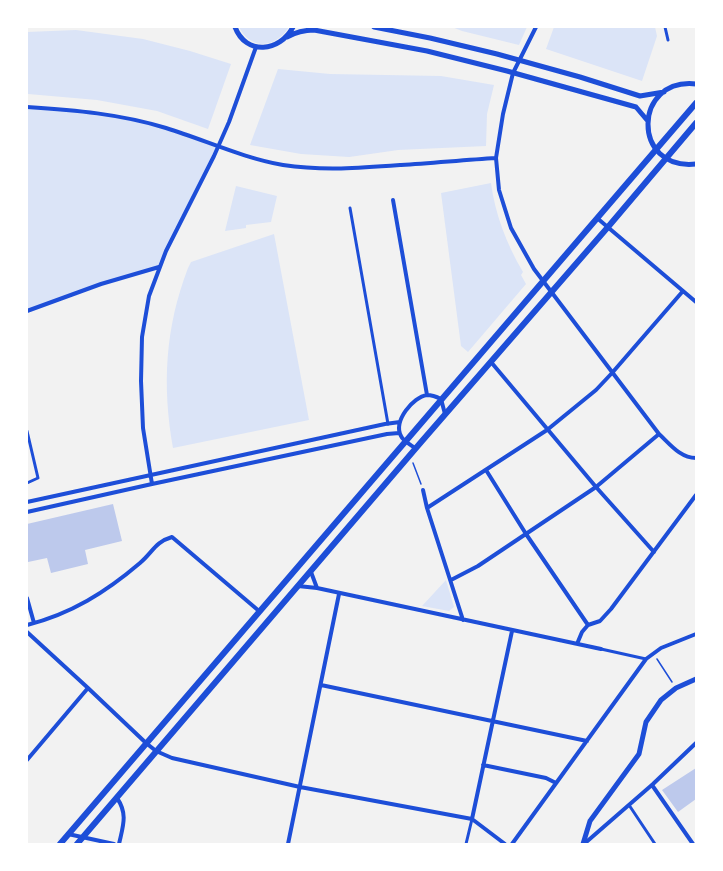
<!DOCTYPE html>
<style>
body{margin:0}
#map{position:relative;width:723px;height:871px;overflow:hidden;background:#f2f2f2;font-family:Lora,serif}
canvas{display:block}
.frame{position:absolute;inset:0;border:28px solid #fff;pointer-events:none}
</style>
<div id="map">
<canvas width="723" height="871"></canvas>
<div class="frame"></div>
</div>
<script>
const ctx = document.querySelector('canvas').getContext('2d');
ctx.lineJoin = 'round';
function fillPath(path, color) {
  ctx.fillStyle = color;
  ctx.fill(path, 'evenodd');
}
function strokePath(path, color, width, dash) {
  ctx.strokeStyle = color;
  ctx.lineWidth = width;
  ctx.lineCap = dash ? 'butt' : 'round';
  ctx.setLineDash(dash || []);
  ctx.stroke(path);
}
fillPath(new Path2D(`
 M239 27H289C276 48 251 51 239 27Z
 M452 27H527L519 45 462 31Z
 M554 27H655L657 36 642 81 546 49Z
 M76 30 143 39 190 51 231 64 208 129 157 111 97 100 28 94 27 32Z
 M278 69 330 74 441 76 494 85 487 114 486 146 398 150 349 157 301 154 250 145Z
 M27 107 81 111 134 119 219 146 160 267 101 284 27 311Z
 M491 183C495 214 507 245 523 272L521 275 526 284 468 352 461 346 441 193Z
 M236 186 277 196 271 222 246 225V228L225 231Z
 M274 234 309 420 173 448C162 385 165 328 188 268L191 262Z
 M446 580 454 607 449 611 422 606Z`), '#dbe4f7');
fillPath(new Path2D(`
 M113 504 122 541 85 550 88 564 51 573 47 558 28 562 27 524Z
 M696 768V799L678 812 662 790Z`), '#bdc9ec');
strokePath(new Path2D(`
 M413 463 421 484
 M657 659 672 682`), '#1d4ed8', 1.5);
strokePath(new Path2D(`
 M665 27 668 40
 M350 208 388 424
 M27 431 38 478 27 483
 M601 649 646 659
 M629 805 655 844
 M466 844 472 819`), '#1d4ed8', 3);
strokePath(new Path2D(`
 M536 27 513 73 503 114 496 158 499 190 511 228 534 269 659 434C670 444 680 458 696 458
 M27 107C74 110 121 114 166 128 205 140 243 158 283 165 322 171 361 168 401 165 433 163 464 160 496 158
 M393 200 427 395
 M597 218 696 302
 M27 311 101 284 159 267
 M491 362 596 487 654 552
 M415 448C411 445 403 441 401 436 393 421 413 397 427 395 432 395 437 397 441 399L445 414
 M486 470 526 534 588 625
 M152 484 143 428 141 381 142 337 149 296 166 251 214 156 229 122 256 47
 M423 490 427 508 463 620
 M27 502 385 424 400 422
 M427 508 547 430 596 390 612 373 683 291
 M27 512 152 484 387 434 399 433
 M311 572 317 588
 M451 580 478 566 596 487 659 434
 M298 586 317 588 601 649
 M27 598 34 623
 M27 625C71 614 106 592 140 563 153 552 155 542 172 537L259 611
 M27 632 88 688 146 743 156 751 172 758 300 787 472 819 505 844
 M577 644 582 632 588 625 600 621 611 609 696 495
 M321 685 587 741
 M27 760 88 688
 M483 765 546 778 556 783
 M652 785 693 844
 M117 798C128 814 123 826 119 844
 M472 819 512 631
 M68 834 114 844
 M288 844 339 594
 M512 844 646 659 661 648 696 634
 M584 844 653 784 696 743`), '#1d4ed8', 4);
strokePath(new Path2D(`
 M235 27C246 56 280 52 293 27
 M374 27 430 38 497 54 580 77 640 96 664 92
 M287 37C296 32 303 30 314 30L427 51 507 71 636 107 647 120
 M696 84C633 77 631 171 696 164
 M583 844 590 821 639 754 646 722 661 700 676 688 696 679`), '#1d4ed8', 5);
strokePath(new Path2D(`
 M60 844 696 103
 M77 844 422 441 608 227 696 123`), '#1d4ed8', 6);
</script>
